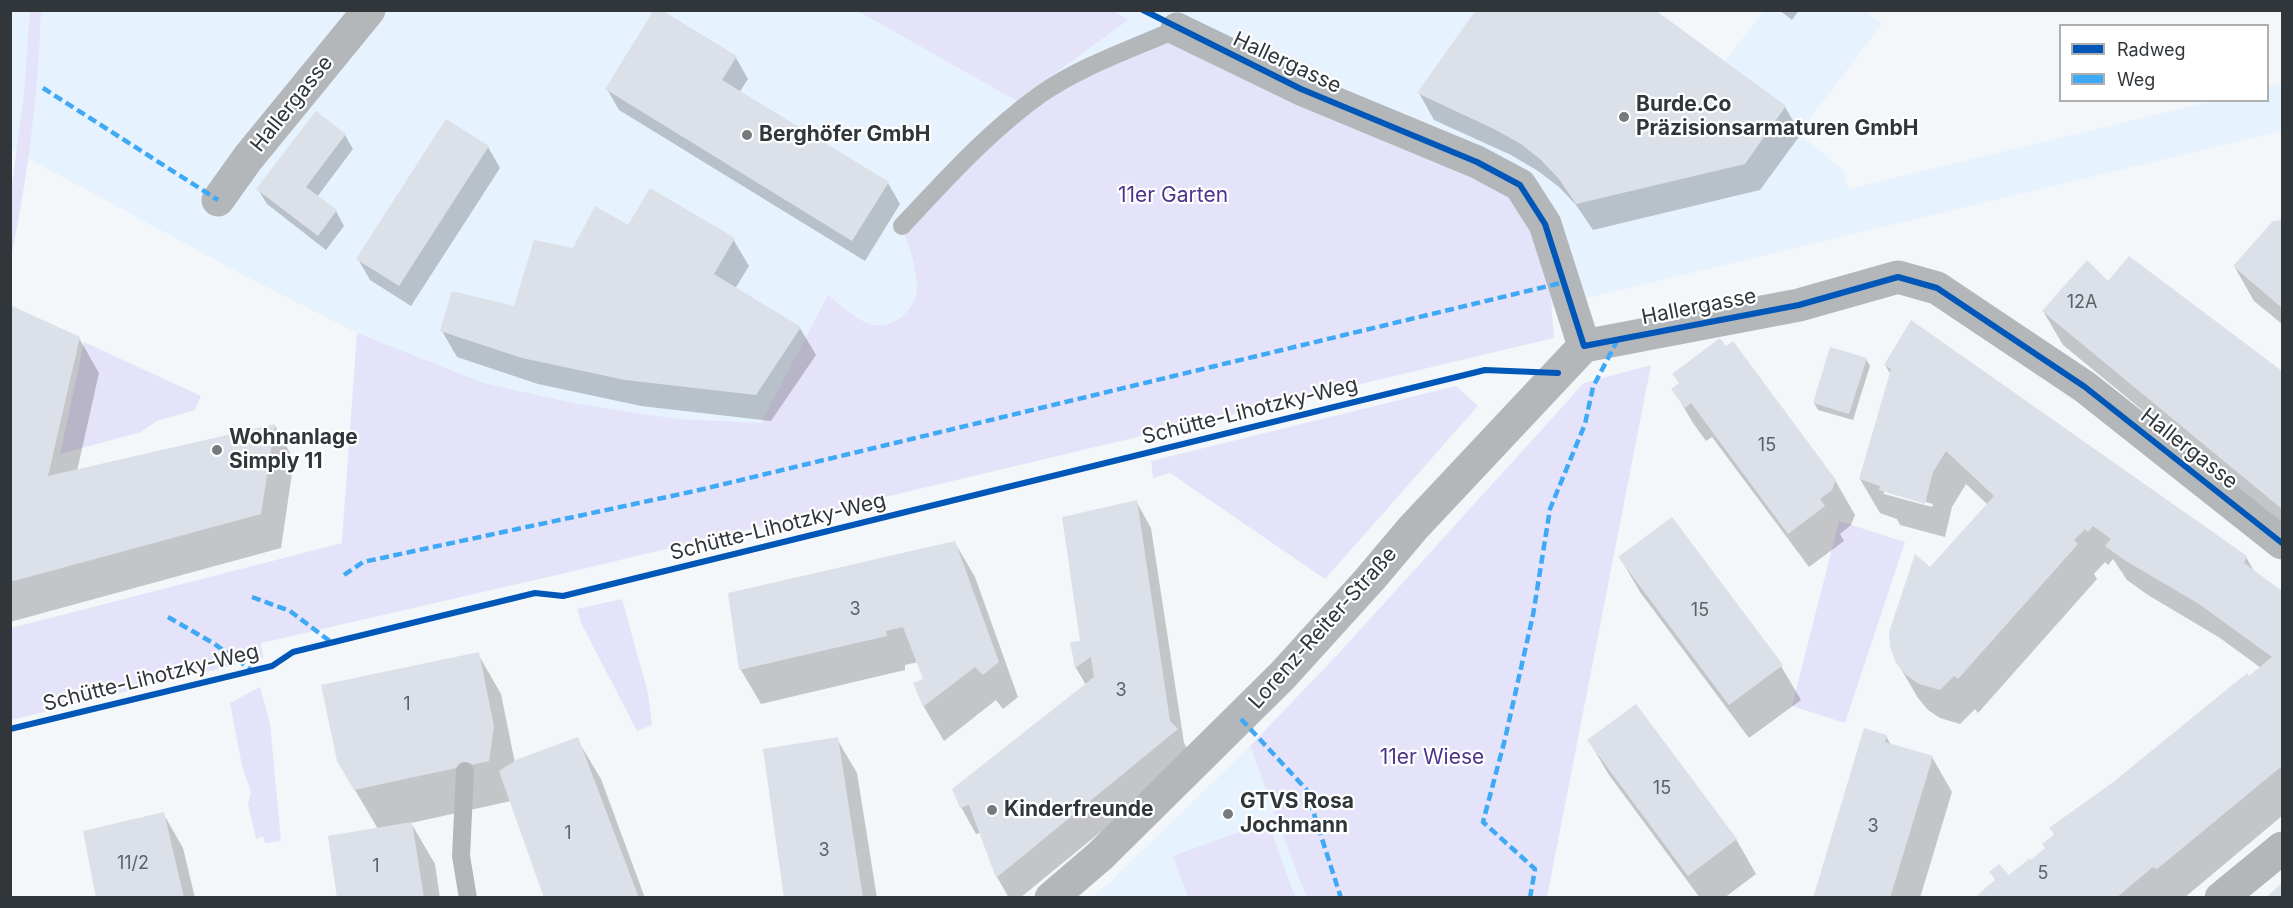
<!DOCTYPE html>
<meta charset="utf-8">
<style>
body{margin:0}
#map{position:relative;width:2293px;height:908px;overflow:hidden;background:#f4f7fa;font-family:Inter,sans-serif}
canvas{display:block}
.frame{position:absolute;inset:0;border:12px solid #31363a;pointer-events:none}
.legend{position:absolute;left:2059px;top:24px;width:210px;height:78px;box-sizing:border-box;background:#fff;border:2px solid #adafb0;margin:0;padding:8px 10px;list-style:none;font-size:18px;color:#31363a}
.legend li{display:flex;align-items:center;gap:12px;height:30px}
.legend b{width:30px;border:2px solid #adafb0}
</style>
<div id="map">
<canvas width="2293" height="908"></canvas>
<div class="frame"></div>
<ul class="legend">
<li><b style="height:8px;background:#0057b8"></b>Radweg</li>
<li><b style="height:8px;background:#3fa9f5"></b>Weg</li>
</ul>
</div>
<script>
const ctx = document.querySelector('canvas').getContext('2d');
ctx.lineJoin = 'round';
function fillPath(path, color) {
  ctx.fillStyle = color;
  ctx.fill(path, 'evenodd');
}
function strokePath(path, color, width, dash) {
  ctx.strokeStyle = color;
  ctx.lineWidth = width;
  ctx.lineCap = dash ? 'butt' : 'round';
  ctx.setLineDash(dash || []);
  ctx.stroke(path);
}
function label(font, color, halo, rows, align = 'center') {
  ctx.font = font + ' Inter,sans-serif';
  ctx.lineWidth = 4.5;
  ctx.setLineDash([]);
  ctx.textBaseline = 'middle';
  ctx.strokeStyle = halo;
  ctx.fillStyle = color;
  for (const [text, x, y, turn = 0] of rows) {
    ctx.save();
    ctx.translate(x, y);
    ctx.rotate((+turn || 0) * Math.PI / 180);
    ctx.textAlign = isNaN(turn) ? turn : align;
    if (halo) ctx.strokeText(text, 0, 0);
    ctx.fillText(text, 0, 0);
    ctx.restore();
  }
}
fillPath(new Path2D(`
 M11 10H1655L1725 61 1764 11H1866L1882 24 1799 133 1843 170 1848 189 2213 101 2268 100V87L2282 83V131L1325 361 341 551 357 333 247 277 11 149Z
 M1250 746 1306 897 1091 898 1111 881Z`), '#e6f2fd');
fillPath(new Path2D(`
 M1112 10 1128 20 1017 101 858 11Z
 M30 11H41C38 94 28 176 11 258V192L24 94Z
 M1177 29 1520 185 1548 262 1554 338 557 575 261 643 263 658 11 720V628L342 543 357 333 483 383 577 404 677 419 761 423 828 295C851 314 875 340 904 315 909 310 917 298 917 291 918 269 909 246 902 226L1012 117Z
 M84 342 201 396 195 410 157 421 141 432 60 454Z
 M1651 365 1547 897H1306L1250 746 1338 654 1584 383Z
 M1456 386 1478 406 1325 579 1170 473 1153 478 1151 461Z
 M1839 521 1905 542 1845 723 1792 706Z
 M622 599 648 693 652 725 637 731 582 625 577 609Z
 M260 687 270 723 281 841 265 843 263 836 256 839 248 804 251 792 242 766 230 703Z
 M1268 822 1295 897H1188L1173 856Z`), '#e5e3f9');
fillPath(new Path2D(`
 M1652 10 1785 107 1801 134 1760 190 1593 230 1576 205 1559 187 1538 171 1511 155 1434 120 1419 93Z
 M1779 10H1799L1792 20Z
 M736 58 748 79 739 93 888 183 900 204 865 261 619 110 607 89Z
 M345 135 353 149 317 197 336 211 344 226 326 250 267 204 258 189Z
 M488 147 500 168 411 306 370 280 358 259Z
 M2282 221V324L2254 301 2234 266 2274 222Z
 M628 227 733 239 749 266 735 289 800 328 816 355 771 421 641 406 538 384 457 357 442 331 515 308 574 250Z
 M2129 258 2282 373V525L2063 345 2043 311 2108 283Z
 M13 308 79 338 99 373 77 471 275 426 294 460 281 548 10 622V318Z
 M1866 359 1870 366 1853 420 1818 410 1814 403Z
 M1885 365 2246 557 2255 573 2282 593V816L2184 898H1976L1996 881 1991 872 2009 877 2031 862 2046 849 2055 836 2051 828 2113 785 2261 668 2220 638 2148 595 2127 580 2113 559 2108 565 2105 562 2094 574 2097 579 1978 713 1975 709 1960 724 1940 718 1928 710 1918 698 1897 662 1930 569 1988 505 1966 484 1952 507 1945 537 1900 525 1897 519 1880 513 1860 479 1891 375ZM1884 490 1933 504 1932 507 1884 494Z
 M1673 389 1835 480 1855 515 1851 525 1840 534 1844 541 1809 567 1712 437 1706 441 1693 423Z
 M1136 501 1151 528 1184 743 1192 757 1020 898H1009L997 877 980 833 976 834 961 807 1086 685 1076 668 1072 643 1082 642Z
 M955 543 975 577 1018 697 1003 709 996 700 944 741 924 707 915 684 925 680 918 662 905 665V670L761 704 741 670 730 594Z
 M1620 558 1781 666 1801 700 1749 738 1640 592Z
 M478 654 501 694 515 763 577 739 601 779 645 898H545L511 801 411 823 435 864 440 898H339L378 829 338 761Z
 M1886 736 1891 745 1932 757 1952 792 1920 898H1814Z
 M837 739 857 773 877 898H785Z
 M1589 741 1736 839 1756 874 1724 898H1700L1609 775Z
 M163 813 183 848 195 898H98Z`), '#0003');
fillPath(new Path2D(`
 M654 10H661L737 56 722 80 889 182 852 241 605 89Z
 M1476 10H1655L1786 106 1745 164 1576 204 1559 179 1541 160 1521 144 1494 129 1417 93Z
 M316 111 346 134 306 187 337 210 318 236 256 189Z
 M446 119 489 146 399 286 356 259Z
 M650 188 735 238 714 274 801 327 756 395 625 380 522 358 440 331 452 291 514 306 534 240 573 248 595 206 628 225Z
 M2282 220V308L2233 266 2273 221Z
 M2129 256 2282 371V509L2042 311 2087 260 2108 281Z
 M12 306 80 337 48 476 275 424 261 514 10 582Z
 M1911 320 2247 556 2244 563 2282 591V766L2157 869 2153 867 2116 898H1974L1996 879 1989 872 1999 864 2009 875 2030 858 2031 860 2045 848 2042 844 2055 834 2049 828 2112 783 2247 673 2249 676 2272 657 2199 604 2126 561 2105 546 2111 539 2093 526 2088 532 2085 529 2074 540 2078 544 1958 679 1954 676 1940 690 1919 684 1906 675 1896 663 1890 647 1889 632 1915 554 1930 567 1994 496 1946 451 1933 472 1925 504 1879 490 1880 486 1859 479 1891 369 1884 365Z
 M1720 338 1726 346 1733 341 1836 480 1832 490 1820 499 1825 506 1788 534 1691 403 1685 408 1671 389 1679 383 1672 374Z
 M1830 347 1867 358 1849 414 1813 403Z
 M1137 500 1170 721 1178 729 996 878 969 805 960 808 952 789 1094 677 1091 657 1075 668 1070 642 1080 641 1062 517Z
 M1672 517 1783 665 1729 705 1618 557Z
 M955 541 999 662 983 675 975 667 923 707 913 683 923 679 903 627 886 631 887 636 739 670 728 593Z
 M479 652 494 726 489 761 354 790 337 761 321 685Z
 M1636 704 1737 839 1688 876 1587 740Z
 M1864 728 1887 735 1885 742 1933 756 1890 898H1813Z
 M578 737 639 898H544L499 771 518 759Z
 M838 737 863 898H784L763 749Z
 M164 812 184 898H96L83 831Z
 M412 822 424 898H337L328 836Z
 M2282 883V898H2265Z`), '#dce0e9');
strokePath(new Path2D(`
 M902 226C945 180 989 131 1041 94 1081 66 1132 49 1177 29
 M465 771 461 856 468 898`), '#b4b7b9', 18);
strokePath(new Path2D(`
 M1177 29 1301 89 1477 162 1520 185 1545 224 1584 346 1799 305 1898 277 1937 288 2085 387 2282 543
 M218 200 248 158 369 10
 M1051 898 1100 856 1283 675 1370 579 1413 528 1584 346
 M2221 898 2282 848`), '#b4b7b9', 33);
strokePath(new Path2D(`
 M43 88 218 200
 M344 575 363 562 695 491 1565 282
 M252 597 290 611 331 642
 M168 617 213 643 253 671
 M1241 719 1306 789 1341 898
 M1530 898 1535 869 1483 822 1505 739 1533 615 1550 509 1585 424 1593 387 1618 339`), '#3fa9f5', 4.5, [9, 4.5]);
strokePath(new Path2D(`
 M1143 10 1301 89 1477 162 1520 185 1545 224 1584 346 1799 305 1898 277 1937 288 2085 387 2282 543
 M10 729 272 666 293 652 535 593 563 596 1485 370 1558 373`), '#0057b8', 6);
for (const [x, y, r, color] of [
 [1624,117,6,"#757a7d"],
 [747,135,6,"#757a7d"],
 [217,450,6,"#757a7d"],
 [992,810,6,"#757a7d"],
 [1228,814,6,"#757a7d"]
]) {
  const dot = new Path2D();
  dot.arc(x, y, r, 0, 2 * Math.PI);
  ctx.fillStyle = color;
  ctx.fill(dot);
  strokePath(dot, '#fff', 2);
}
label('18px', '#5c6167', null, [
 ["12A",2082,303],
 ["15",1767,446],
 ["3",855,610],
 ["15",1700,611],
 ["3",1121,691],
 ["1",407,705],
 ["15",1662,789],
 ["3",1873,827],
 ["1",568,834],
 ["3",824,851],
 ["11/2",133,864],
 ["1",376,867],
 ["5",2043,874]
]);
label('21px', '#31363a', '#fff', [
 ["Hallergasse",1287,63,25],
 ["Hallergasse",292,104,-51],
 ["Hallergasse",1699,307,-11],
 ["Schütte-Lihotzky-Weg",1250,411,-14],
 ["Hallergasse",2189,449,38],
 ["Schütte-Lihotzky-Weg",778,527,-14],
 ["Lorenz-Reiter-Straße",1323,628,-48],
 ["Schütte-Lihotzky-Weg",151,678,-14]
]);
label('bold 21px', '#31363a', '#fff', [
 ["Burde.Co",1636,105],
 ["Präzisionsarmaturen GmbH",1636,129],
 ["Berghöfer GmbH",759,135],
 ["Wohnanlage",229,438],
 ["Simply 11",229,462],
 ["GTVS Rosa",1240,802],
 ["Jochmann",1240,826],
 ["Kinderfreunde",1004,810]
], 'left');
label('21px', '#4e348b', '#fff', [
 ["11er Garten",1173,196],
 ["11er Wiese",1432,758]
]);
</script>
